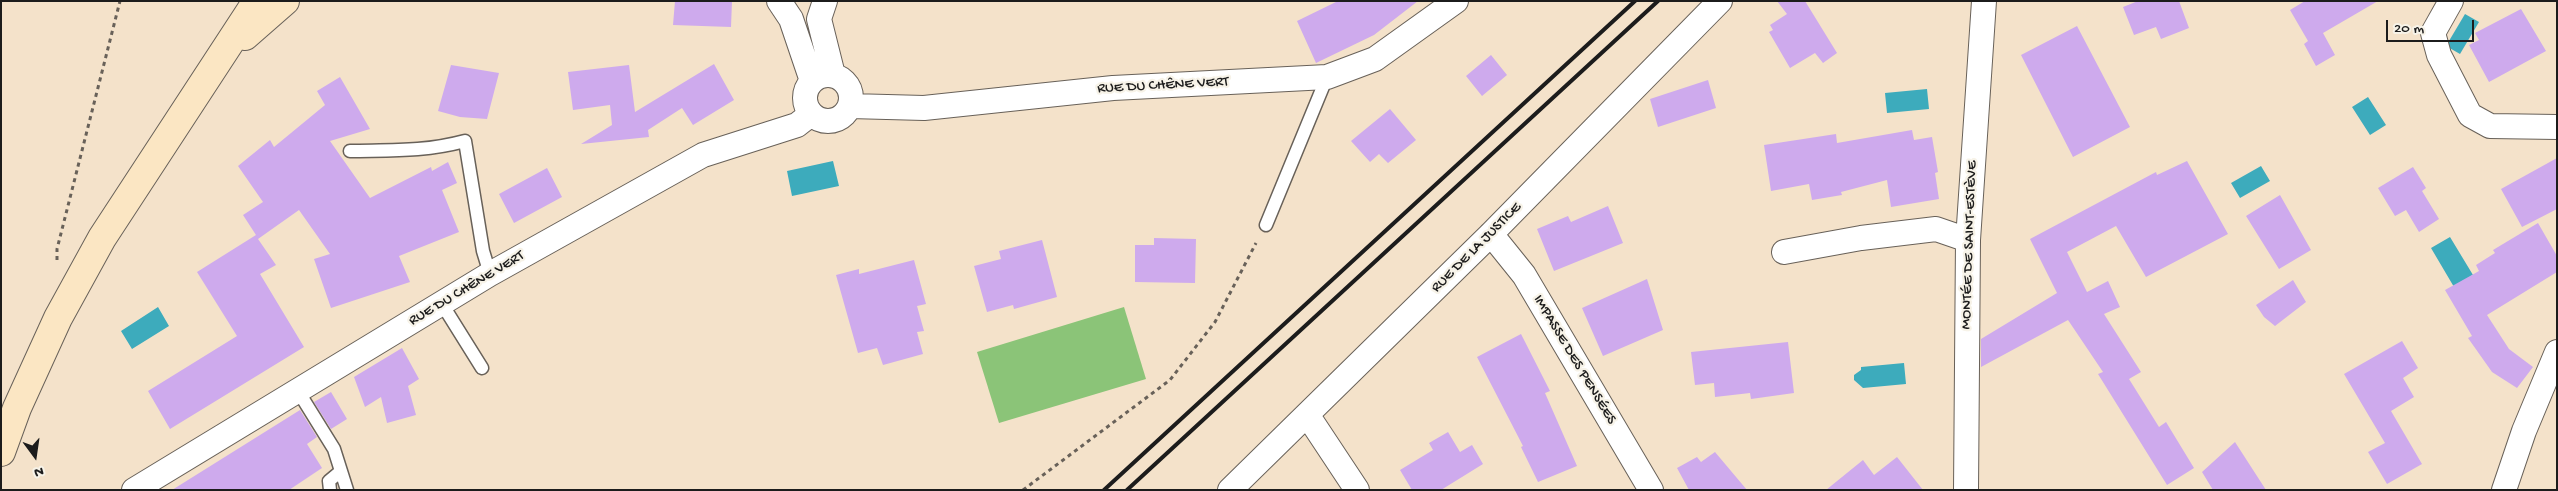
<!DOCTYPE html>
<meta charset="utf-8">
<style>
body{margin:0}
#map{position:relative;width:2558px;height:491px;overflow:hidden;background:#f4e2ca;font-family:"Gochi Hand",sans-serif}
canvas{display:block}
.frame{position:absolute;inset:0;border:2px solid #1c1c1c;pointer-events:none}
.north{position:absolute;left:10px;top:431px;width:50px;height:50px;-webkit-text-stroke:4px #f7f3e8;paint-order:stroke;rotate:166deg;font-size:14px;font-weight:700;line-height:20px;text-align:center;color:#1c1c1c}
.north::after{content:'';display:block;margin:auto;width:18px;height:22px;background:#1c1c1c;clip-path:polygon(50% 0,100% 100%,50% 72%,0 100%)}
.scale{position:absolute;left:2386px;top:20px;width:88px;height:22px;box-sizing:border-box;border:2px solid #1c1c1c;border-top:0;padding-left:6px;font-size:15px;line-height:18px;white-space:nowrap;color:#1c1c1c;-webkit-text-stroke:4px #f7f3e8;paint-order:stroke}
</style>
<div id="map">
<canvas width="2558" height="491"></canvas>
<div class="frame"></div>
<div class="north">N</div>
<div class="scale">20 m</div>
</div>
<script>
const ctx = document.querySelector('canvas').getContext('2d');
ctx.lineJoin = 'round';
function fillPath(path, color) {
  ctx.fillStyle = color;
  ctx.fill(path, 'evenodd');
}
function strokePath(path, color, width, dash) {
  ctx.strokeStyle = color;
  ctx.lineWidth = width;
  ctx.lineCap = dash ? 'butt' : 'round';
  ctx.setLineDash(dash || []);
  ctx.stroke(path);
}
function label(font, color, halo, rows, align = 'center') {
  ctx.font = font + ' "Gochi Hand",sans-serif';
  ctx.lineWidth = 4.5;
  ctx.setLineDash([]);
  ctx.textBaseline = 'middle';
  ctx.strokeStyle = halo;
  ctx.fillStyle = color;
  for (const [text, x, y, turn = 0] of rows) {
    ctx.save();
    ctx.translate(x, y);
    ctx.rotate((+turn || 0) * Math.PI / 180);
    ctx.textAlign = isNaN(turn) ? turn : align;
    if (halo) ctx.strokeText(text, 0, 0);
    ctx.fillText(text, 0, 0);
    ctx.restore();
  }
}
fillPath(new Path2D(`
 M1124 307 1146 379 999 423 977 352Z`), '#8bc478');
fillPath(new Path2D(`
 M2465 14 2479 22 2460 54 2446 46Z
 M1927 89 1929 109 1887 113 1885 93Z
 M2368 97 2386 125 2370 135 2352 107Z
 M833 161 839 186 792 196 787 171Z
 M2261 166 2270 181 2240 198 2231 183Z
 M2450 237 2473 275 2454 287 2431 248Z
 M158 307 169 326 132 349 121 331Z
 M1904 363 1906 384 1863 388 1854 380V375L1861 370V367Z`), '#3dabbc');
fillPath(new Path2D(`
 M675 1H732L731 27 673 25Z
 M1338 1H1418L1374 35 1316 63 1297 21Z
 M1777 1H1805L1837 53 1823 63 1815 53 1790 68 1769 32 1773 30 1770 25 1787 14Z
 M2138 1H2179L2189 28 2161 39 2156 27 2134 35 2123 7Z
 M2305 1H2378L2323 33 2335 55 2316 66 2304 44 2308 41 2290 10Z
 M2521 9 2546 51 2489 82 2469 45 2479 40 2475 33Z
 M2077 26 2130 127 2073 157 2021 55Z
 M1491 55 1507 75 1482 96 1466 76Z
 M714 64 734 100 693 125 682 108 648 130 649 137 581 144 612 125 610 105 573 110 568 72 629 65 635 112Z
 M451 65 499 73 487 119 460 117 438 111Z
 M340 77 370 129 330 141 370 198 431 167 432 171 448 162 457 183 442 190 459 232 399 256 410 282 331 308 314 259 330 254 299 210 258 239 276 265 260 274 304 347 170 429 148 391 237 336 197 272 256 235 243 215 263 202 238 166 270 140 274 147 325 105 317 91Z
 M1708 80 1716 108 1658 127 1650 99Z
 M1390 109 1416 140 1388 163 1379 154 1370 162 1351 141Z
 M1912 130 1914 140 1932 137 1938 172 1935 173 1939 199 1891 207 1887 180 1841 192 1842 195 1812 200 1809 184 1771 191 1764 145 1836 134 1837 143Z
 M2557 158V209L2522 227 2501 189Z
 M2187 161 2228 234 2146 277 2116 226 2067 252 2087 292 2108 281 2120 307 2104 314 2141 372 2129 379 2159 427 2166 422 2194 468 2167 485 2098 374 2103 372 2068 320 1981 367V339L2057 293 2030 239 2156 172 2157 175Z
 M2413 167 2426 188 2422 191 2439 219 2419 232 2406 210 2395 216 2378 188Z
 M547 168 562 197 514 223 499 194Z
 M2280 195 2311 250 2279 269 2246 216Z
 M1608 206 1623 243 1554 271 1537 229 1568 216 1571 222Z
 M2538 223 2557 256V272L2487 315 2509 349 2533 367 2517 388 2492 372 2468 338 2472 336 2445 290 2479 271 2476 265 2495 253 2493 250Z
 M1154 238 1196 239 1195 283 1135 282V245H1154Z
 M1042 240 1057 297 1014 309 1013 305 987 312 974 266 1001 259 999 251Z
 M914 260 926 304 917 306 924 331 917 332 923 354 883 365 877 348 858 353 836 275 859 269V274Z
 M1647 279 1663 330 1603 356 1582 308Z
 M2293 280 2306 302 2275 326 2264 317 2256 305Z
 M1521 334 1550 391 1545 393 1577 466 1538 482 1521 447 1523 446 1477 357Z
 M2402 341 2418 368 2403 378 2414 397 2391 411 2422 464 2387 484 2368 452 2385 443 2344 374Z
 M1788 342 1794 393 1751 399 1750 393 1715 397 1714 383 1695 385 1691 352Z
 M402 348 419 379 408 386 416 415 387 423 381 397 365 407 354 377Z
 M331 392 347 419 331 429 314 402Z
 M300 410 317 437 307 444 322 468 289 490H172Z
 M1448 432 1460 452 1472 445 1483 464 1441 490H1412L1400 470 1433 450 1429 443Z
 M2235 442 2266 490H2213L2202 472Z
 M1715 452 1747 490H1689L1677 468 1697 457 1701 462Z
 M1897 457 1923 490H1826L1863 460 1874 475Z`), '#ceaaed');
const service = new Path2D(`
 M350 151C391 150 424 152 465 141L483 251 490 274
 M1266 225 1327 77
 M442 304 482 368
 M298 391 334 449 347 490
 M330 490 329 481 341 471`);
const minor = new Path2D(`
 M779 1 791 19 812 81
 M825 1 819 19 833 75
 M2451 1 2433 33 2439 55 2470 115 2490 126 2557 127
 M805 98a23 23 0 1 1 46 0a23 23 0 1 1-46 0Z
 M850 106 924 108 1113 88 1327 77 1375 59 1456 1
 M1491 234 1524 275 1651 490
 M1784 252 1861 238 1936 229 1968 240
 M1308 416 1357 490
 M134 490 490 274 703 155 797 125 811 114
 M1230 490 1491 234 1720 1
 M1966 490 1968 240 1984 1
 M2504 490 2524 431 2557 352`);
const secondary = new Path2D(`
 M245 36 285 1
 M1 452 17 408 58 318 102 238 257 1`);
strokePath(service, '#686159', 15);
strokePath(minor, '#686159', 26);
strokePath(secondary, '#686159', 30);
strokePath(new Path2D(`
 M57 260V249L120 1
 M1023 490 1170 380 1215 322 1256 243`), '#686159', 3, [4, 4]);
strokePath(service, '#fff', 12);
strokePath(minor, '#fff', 24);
strokePath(secondary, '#fbe6c3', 28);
strokePath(new Path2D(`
 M1104 490 1635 1
 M1127 490 1658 1`), '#1c1c1c', 4);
label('15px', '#1c1c1c', '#f7f3e8', [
 ["RUE DU CHÊNE VERT",1163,86,-3],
 ["MONTÉE DE SAINT-ESTÈVE",1970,245,-88],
 ["RUE DE LA JUSTICE",1477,248,-45],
 ["RUE DU CHÊNE VERT",467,289,-31],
 ["IMPASSE DES PENSÉES",1574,360,59]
]);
</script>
